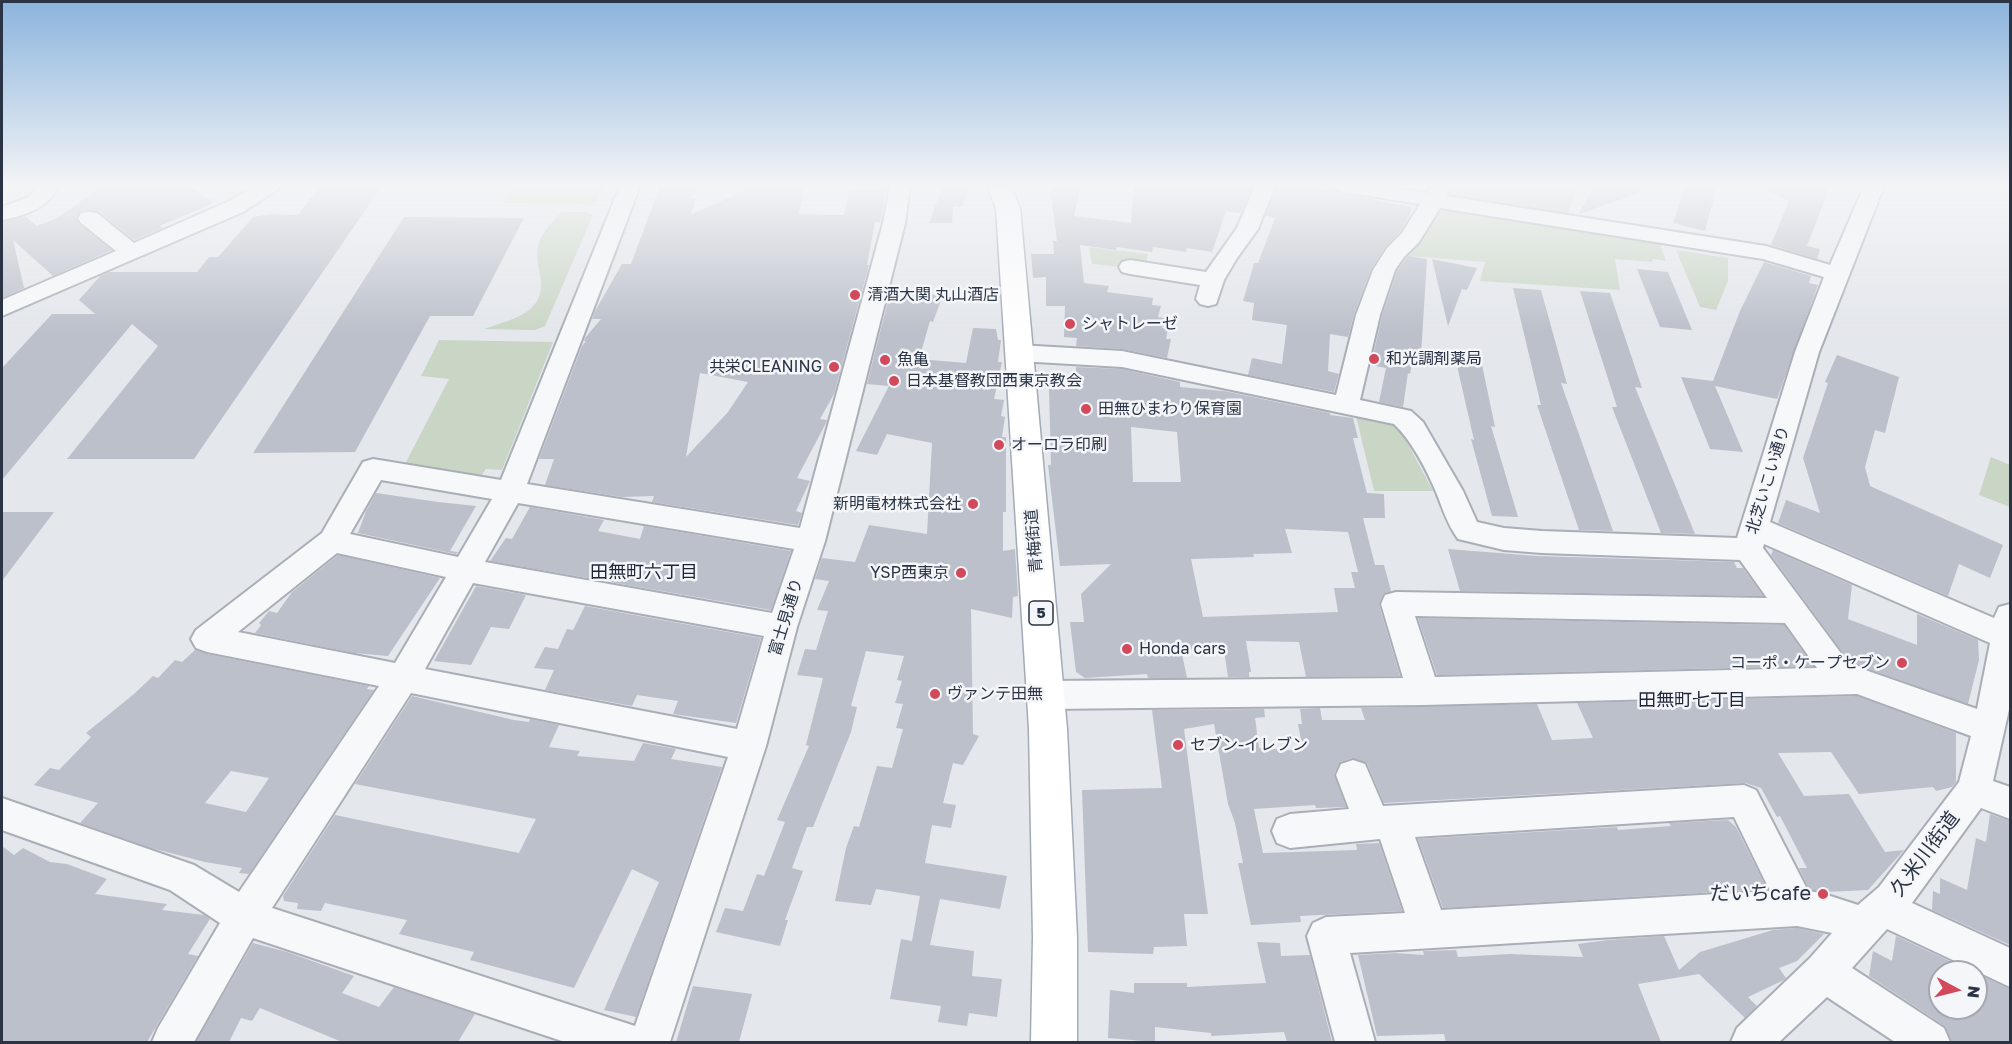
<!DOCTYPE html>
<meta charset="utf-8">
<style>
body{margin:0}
#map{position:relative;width:2012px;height:1044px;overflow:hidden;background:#e4e7ec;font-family:"Golos Text",sans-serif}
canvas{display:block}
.frame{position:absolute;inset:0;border:3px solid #2b3445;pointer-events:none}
.north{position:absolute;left:1928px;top:960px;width:60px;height:60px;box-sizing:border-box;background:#f4f6f9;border:2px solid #a4a8b1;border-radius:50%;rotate:97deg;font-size:16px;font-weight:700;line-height:24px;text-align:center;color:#2b3445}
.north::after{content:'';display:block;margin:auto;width:21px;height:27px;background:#d1495b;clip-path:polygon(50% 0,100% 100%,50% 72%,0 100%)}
</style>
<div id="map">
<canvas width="2012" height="1044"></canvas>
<div class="frame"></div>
<div class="north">N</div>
</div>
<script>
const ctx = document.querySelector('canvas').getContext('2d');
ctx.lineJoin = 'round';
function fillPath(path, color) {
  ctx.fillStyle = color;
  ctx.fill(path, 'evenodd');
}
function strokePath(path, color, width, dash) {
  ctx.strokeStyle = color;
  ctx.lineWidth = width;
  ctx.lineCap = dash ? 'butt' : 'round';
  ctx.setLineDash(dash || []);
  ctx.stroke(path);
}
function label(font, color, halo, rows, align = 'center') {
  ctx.font = font + ' "Golos Text","Noto Sans JP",sans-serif';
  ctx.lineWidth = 5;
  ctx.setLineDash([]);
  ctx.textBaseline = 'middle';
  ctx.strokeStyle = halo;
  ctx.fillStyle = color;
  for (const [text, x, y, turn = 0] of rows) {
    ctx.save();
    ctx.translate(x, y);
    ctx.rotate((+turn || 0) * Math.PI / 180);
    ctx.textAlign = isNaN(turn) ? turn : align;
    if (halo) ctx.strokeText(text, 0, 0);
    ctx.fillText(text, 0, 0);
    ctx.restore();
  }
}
fillPath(new Path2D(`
 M513 186H605L598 200 591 204 503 203Z
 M1455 186H1573L1577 188 1566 218 1449 197Z
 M1447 210 1660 244 1666 261 1653 259 1652 262 1615 259 1620 290 1480 281 1485 262 1408 256 1439 212Z
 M562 212H587L593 215 545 326 535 330 484 329C516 318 550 312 539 270 537 260 536 248 541 238 546 228 554 220 562 212Z
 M1089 247 1148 254 1145 266 1130 268 1092 264Z
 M1676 250 1728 258V281L1716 310 1700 307Z
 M439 340 553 342 502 470 486 469 481 476 404 466 449 379 421 376Z
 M1355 412 1399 427 1433 491H1374Z
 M1991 457 2010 465V507L1979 495Z`), '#c9d6c5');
fillPath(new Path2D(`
 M102 186H191L214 203 160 226 163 228 134 240 98 211H81L76 217 79 224 112 250 53 276 13 240 24 288 2 298V222L25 216 37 226 57 218Z
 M320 186H382L194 459H67L158 346 132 324 2 480V368L52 314H95L79 300 100 276 109 272H197L209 257H218L253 217 271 214 298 215Z
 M660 186H696L691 199H696L691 214 743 192 745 186H805L799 214 844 215 850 188H887L880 222H875L867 265H869L834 394 820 419 827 420 826 423 797 478 810 481 796 511 802 513 798 525 652 502 654 496 622 497 545 485 554 459H539L582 346 586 341H584L585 338 601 319H592L595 311 622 264H631ZM700 373 748 382 728 412 686 457Z
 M943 186H970L962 207 953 206 952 223H929Z
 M1050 186H1081L1074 216 1131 223 1134 186H1253L1241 213 1226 211 1212 252 1187 248 1186 252 1153 247 1152 252 1117 247 1116 250 1080 245 1084 283 1109 286 1107 292 1153 298 1152 305 1161 306 1158 317 1164 318 1162 328 1168 329 1166 339H1171L1167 358 1122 349 1076 346 1077 338 1064 337 1065 306H1046V277L1033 278 1031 254H1054L1053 241H1057Z
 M1277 186H1309L1333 189 1344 194 1412 207 1409 217 1400 232 1385 247 1371 269 1354 314 1348 337 1330 334 1328 371 1339 374 1334 392 1248 375 1252 358 1282 364 1287 325 1252 320 1254 303 1243 301 1254 263H1258L1275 218 1265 216Z
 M1593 186H1652L1653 188 1579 214Z
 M1685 186H1717L1705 231 1673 223Z
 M1755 186H1830L1807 246 1820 249 1817 259 1771 245 1789 201Z
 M404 217 524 218 473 316H430L355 452 253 453Z
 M1408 256 1427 259 1421 355 1414 354 1410 374 1408 373 1403 407 1379 402 1386 368 1371 365 1382 316 1397 271Z
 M1432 259 1477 268 1467 290 1462 289 1448 326Z
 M1764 262 1811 276 1809 283 1818 285 1777 399 1715 386 1743 452 1710 449 1681 377 1713 381 1740 311Z
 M1637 269 1668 272 1692 330 1660 327Z
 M1513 288 1541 290 1567 384 1561 383 1613 531 1579 530 1537 405H1541Z
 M1580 291 1610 293 1642 388 1635 387 1695 534 1661 533 1612 407H1617Z
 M920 294 943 295 933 322 930 321 919 359 966 363 973 328 996 329 998 340H1001L998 362H1002L994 399 1004 400 1001 416 1005 417 1002 437H1006V512H1003V551L1015 549 1018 596 1013 597 1012 618 971 609 973 734 979 736 963 765 953 763 943 803 956 805 951 828 932 825 925 863 1007 876 1000 909 940 899 930 945 974 951 972 976 1002 979 997 1017 969 1013 967 1026 938 1022 941 1006 890 999 901 939 912 941 920 896 876 889 871 905 835 901 846 848 854 826 859 827 877 766 892 768 903 729 896 728 903 704 895 703 902 681 897 680 904 656 866 651 851 706 857 707 851 732 813 827H807L792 868 803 871 785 920H788L780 946 716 932 725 908 743 911 757 874 764 876 785 822 777 820 809 746 806 745 823 678 797 675 805 649 816 650 828 611 817 610 829 581 815 579 822 558 855 562 869 525 927 534 932 443 887 434 877 455 856 451 889 386 867 384 889 297 918 299Z
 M1837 355 1899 377 1885 433 1875 430 1865 467 1870 486 2003 545 1990 578 1959 564 1948 596 1778 523 1786 500 1820 513 1803 458 1828 383 1825 382Z
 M1455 357 1481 360 1495 427 1491 426 1518 517 1492 516 1471 439 1474 440Z
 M1076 367 1122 369 1180 382V387L1224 391 1330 413V415L1353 418 1358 438H1353L1367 493 1384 494 1385 518H1363L1375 565H1384L1391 591 1383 594 1379 605 1400 676 1306 677 1299 642 1246 641 1251 672H1249V677H1228L1224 650 1181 649 1187 678H1148L1147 674 1085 678 1076 672 1070 622H1084L1081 594 1111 564 1060 566 1048 465H1051L1049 389H1075ZM1131 427 1177 432 1181 482H1133ZM1285 529 1348 532 1358 572H1351L1355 588H1334L1338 612 1203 617 1191 559 1254 557 1253 554 1292 553Z
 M376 493 438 502 476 506 450 551 458 552 456 554 358 533 366 511Z
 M530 507 604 520 598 531 640 539 644 526 791 551 771 610 490 561 506 538 512 539Z
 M2 512H54L2 581Z
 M1448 549 1537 556 1734 562 1737 568H1743L1763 596 1460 591Z
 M1773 550 1852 585 1848 619 1917 645V614L1978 640 1979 660 1968 704 1869 669 1847 658 1771 555Z
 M338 555 440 578 388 656 354 653 255 633 261 625 259 623 269 611 277 613 292 592Z
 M476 586 526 595 509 629 491 627 471 665 434 661Z
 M585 606 761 638 736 723 673 714 678 701 637 695 632 706 545 690 554 670 534 668 545 647 558 649 567 629 573 630Z
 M1418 618 1784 625 1813 666 1437 675Z
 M195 650 207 654 369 686 367 689 374 690 249 874 239 873 242 868 205 862 151 848 80 823 98 803 34 785 50 768 59 770 91 737 86 733 134 694 153 676 158 678 175 660 182 662ZM231 771 269 778 246 812 205 803Z
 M412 696 514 720 529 722 530 719 559 725 549 747 580 751 577 756 634 761 643 743 676 749 671 759 722 767 636 1017 604 1010 659 882 632 869 574 988 470 960 474 952 399 934 407 920 325 903 321 911 297 909 298 903 284 901 283 896 335 815 519 853 536 819 355 784Z
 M1857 696 1956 733V782L1952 787 1936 791 1933 787 1859 794 1831 752 1778 753 1804 796 1849 794 1885 852 1904 850 1868 890 1826 892 1809 889 1799 868H1807L1780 816 1777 817 1761 788 1745 783 1384 803 1367 763 1352 758 1340 762 1334 774 1346 807 1316 808 1315 805 1254 809 1263 853 1357 850 1356 844 1379 843 1402 911 1300 916 1301 922 1251 925 1238 863H1243L1235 823 1228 804 1214 724 1184 729 1208 914H1184L1187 946 1154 947 1153 954 1088 952 1082 790 1162 788 1152 710 1264 709 1265 717 1255 718 1259 748 1303 751 1298 724H1302L1300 709 1320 708 1322 720H1365L1361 708 1537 704 1552 740 1593 738 1577 703Z
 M1990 814 2010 821V945L1932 910 1933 891 1940 894V878L1967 890 1976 838 1986 842Z
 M1728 820 1736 827 1767 889 1443 908 1418 839 1617 827 1618 830 1671 826 1669 823Z
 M2 846 14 855 23 848 50 862 67 864 107 879 95 894 167 904 162 910 204 915 210 919 188 954 198 956 147 1042H2Z
 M1797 928 1824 934 1797 961 1779 968 1786 978 1784 980 1748 997 1757 1006 1745 1018 1699 974 1638 984 1661 1042H1446L1444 1034 1377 1036 1358 955 1395 953 1424 955 1423 951 1456 950 1458 957 1510 954 1583 957 1578 944 1608 940 1664 936 1679 970 1700 952 1773 930Z
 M1896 936 1973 972H1940V1008H1976V973L2010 989V1042H1952L1945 1026 1869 976 1873 951 1892 961Z
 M1257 942 1280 943 1281 956 1310 955 1332 1042H1287L1284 1032 1211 1036V1033L1155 1027V1042L1108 1038 1110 990 1134 993V983H1187V987L1266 983Z
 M253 943 287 952 354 976 342 993 379 1007 394 987 475 1014 458 1042H342L260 1008 252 1021 241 1018 229 1042H196Z
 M693 986 752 994 739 1042H676Z`), '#bbc0ca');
const minor = new Path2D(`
 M39 186H59C49 208 24 216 2 220V207L29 197Z
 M256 186H280L277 190 243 212 2 316V300L116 251 81 223 78 218 81 213 89 212 97 213 134 243 227 202Z
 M620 186H640L527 484 800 528 883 223 890 186H910L905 223 825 541 797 627 766 746 670 1042H565L253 938 194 1042H152L158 1028 220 923 170 890 2 830V798L194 865 239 892 379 686 207 652 196 648 191 639 196 630 322 533 363 462 373 459 501 480ZM381 480 492 499 458 557 350 534ZM518 503 794 549 772 613 485 562ZM337 553 446 577 395 663 238 632ZM473 583 764 636 737 729 425 669ZM411 693 728 757 635 1026 272 908Z
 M1255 186H1275L1258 229 1237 258 1224 280 1216 304 1208 306 1200 304 1196 299 1200 285 1130 274 1122 272 1119 267 1122 262 1130 260 1206 272 1237 228Z
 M1334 186H1382L1427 193 1432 186H1452L1446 196 1766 246 1830 265 1864 186H1884L1819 352 1770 522 1994 618 1999 607 2010 604V705L1993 781 2010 787V819L1981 808 1912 903 2010 948V987L1887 929 1852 968 1944 1028 1950 1042H1895L1827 997 1779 1042H1731L1737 1028 1810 958 1832 933 1797 926 1350 953 1375 1042H1335L1307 936 1313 923 1326 917 1405 913 1380 839 1290 848 1277 843 1272 831 1277 819 1290 814 1349 809 1336 775 1341 764 1353 760 1365 764 1383 806 1744 785 1756 790 1808 891 1821 893 1858 905 1879 887 1959 782 1971 736 1857 694 1423 705 1047 709 1036 705 1031 695 1036 685 1047 681 1403 678 1381 604 1385 595 1396 592 1767 598 1740 560 1542 553 1504 550 1458 539C1447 524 1443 509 1436 492 1426 469 1412 441 1394 424L1122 367 1019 361 1010 359 1007 353 1010 347 1019 345 1122 351 1336 395 1356 315 1373 270 1387 248 1402 233 1420 204 1344 192 1337 190ZM1440 208 1763 259 1824 277 1795 352 1737 538 1542 531 1504 528 1477 522 1463 491 1423 422 1411 411 1360 400 1380 315 1395 270 1404 257 1419 242ZM1764 544 1990 643 1977 709 1868 671 1846 660 1763 548ZM1415 616 1785 623 1817 668 1435 677ZM1734 817 1770 891 1441 910 1415 837Z`);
const primary = new Path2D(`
 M987 186H1011L1020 208 1067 729 1077 937V1042H1031L1033 937 1029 729 996 208Z`);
strokePath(minor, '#a9aeb7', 4);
strokePath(primary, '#a3abb8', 3);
fillPath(minor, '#f7f8fa');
fillPath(primary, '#fff');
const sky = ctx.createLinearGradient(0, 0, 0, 332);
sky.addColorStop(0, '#8bb4dd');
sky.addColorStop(0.56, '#f3f4f6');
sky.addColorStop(1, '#f3f4f600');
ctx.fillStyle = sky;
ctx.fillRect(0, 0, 2012, 332);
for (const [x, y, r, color] of [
 [855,295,6,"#d1495b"],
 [1070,324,6,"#d1495b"],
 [1374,359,6,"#d1495b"],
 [885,360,6,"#d1495b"],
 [834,367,6,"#d1495b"],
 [894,381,6,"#d1495b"],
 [1086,409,6,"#d1495b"],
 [999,445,6,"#d1495b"],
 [973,504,6,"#d1495b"],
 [961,573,6,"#d1495b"],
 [1127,649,6,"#d1495b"],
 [1902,663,6,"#d1495b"],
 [935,694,6,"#d1495b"],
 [1178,745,6,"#d1495b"],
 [1823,894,6,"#d1495b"]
]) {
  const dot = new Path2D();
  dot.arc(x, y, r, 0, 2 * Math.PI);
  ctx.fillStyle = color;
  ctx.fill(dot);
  strokePath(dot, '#f4f6f9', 2);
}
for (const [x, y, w] of [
 [1041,613,24]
]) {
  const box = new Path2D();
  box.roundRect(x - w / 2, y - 12, w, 24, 4.5);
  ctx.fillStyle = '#f4f6f9';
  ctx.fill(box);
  strokePath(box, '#2b3445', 1.5);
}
label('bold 15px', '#2b3445', null, [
 ["5",1041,613]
]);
label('16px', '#2b3445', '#f4f6f9', [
 ["清酒大関 丸山酒店",867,295],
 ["シャトレーゼ",1082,324],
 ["和光調剤薬局",1386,359],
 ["魚亀",897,360],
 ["共栄CLEANING",822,367,"right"],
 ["日本基督教団西東京教会",906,381],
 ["田無ひまわり保育園",1098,409],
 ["オーロラ印刷",1011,445],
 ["新明電材株式会社",961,504,"right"],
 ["YSP西東京",949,573,"right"],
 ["Honda cars",1139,649],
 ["コーポ・ケープセブン",1890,663,"right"],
 ["ヴァンテ田無",947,694],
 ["セブン-イレブン",1190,745]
], 'left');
label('16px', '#2b3445', '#f4f6f9', [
 ["北芝いこい通り",1768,480,-73],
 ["青梅街道",1034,541,-95],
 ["富士見通り",786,617,-73]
]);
label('18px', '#1d2536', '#f4f6f9', [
 ["田無町六丁目",644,572],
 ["田無町七丁目",1692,700]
]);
label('20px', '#2b3445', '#f4f6f9', [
 ["久米川街道",1925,854,-53]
]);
label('20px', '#2b3445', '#f4f6f9', [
 ["だいちcafe",1811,894]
], 'right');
</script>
